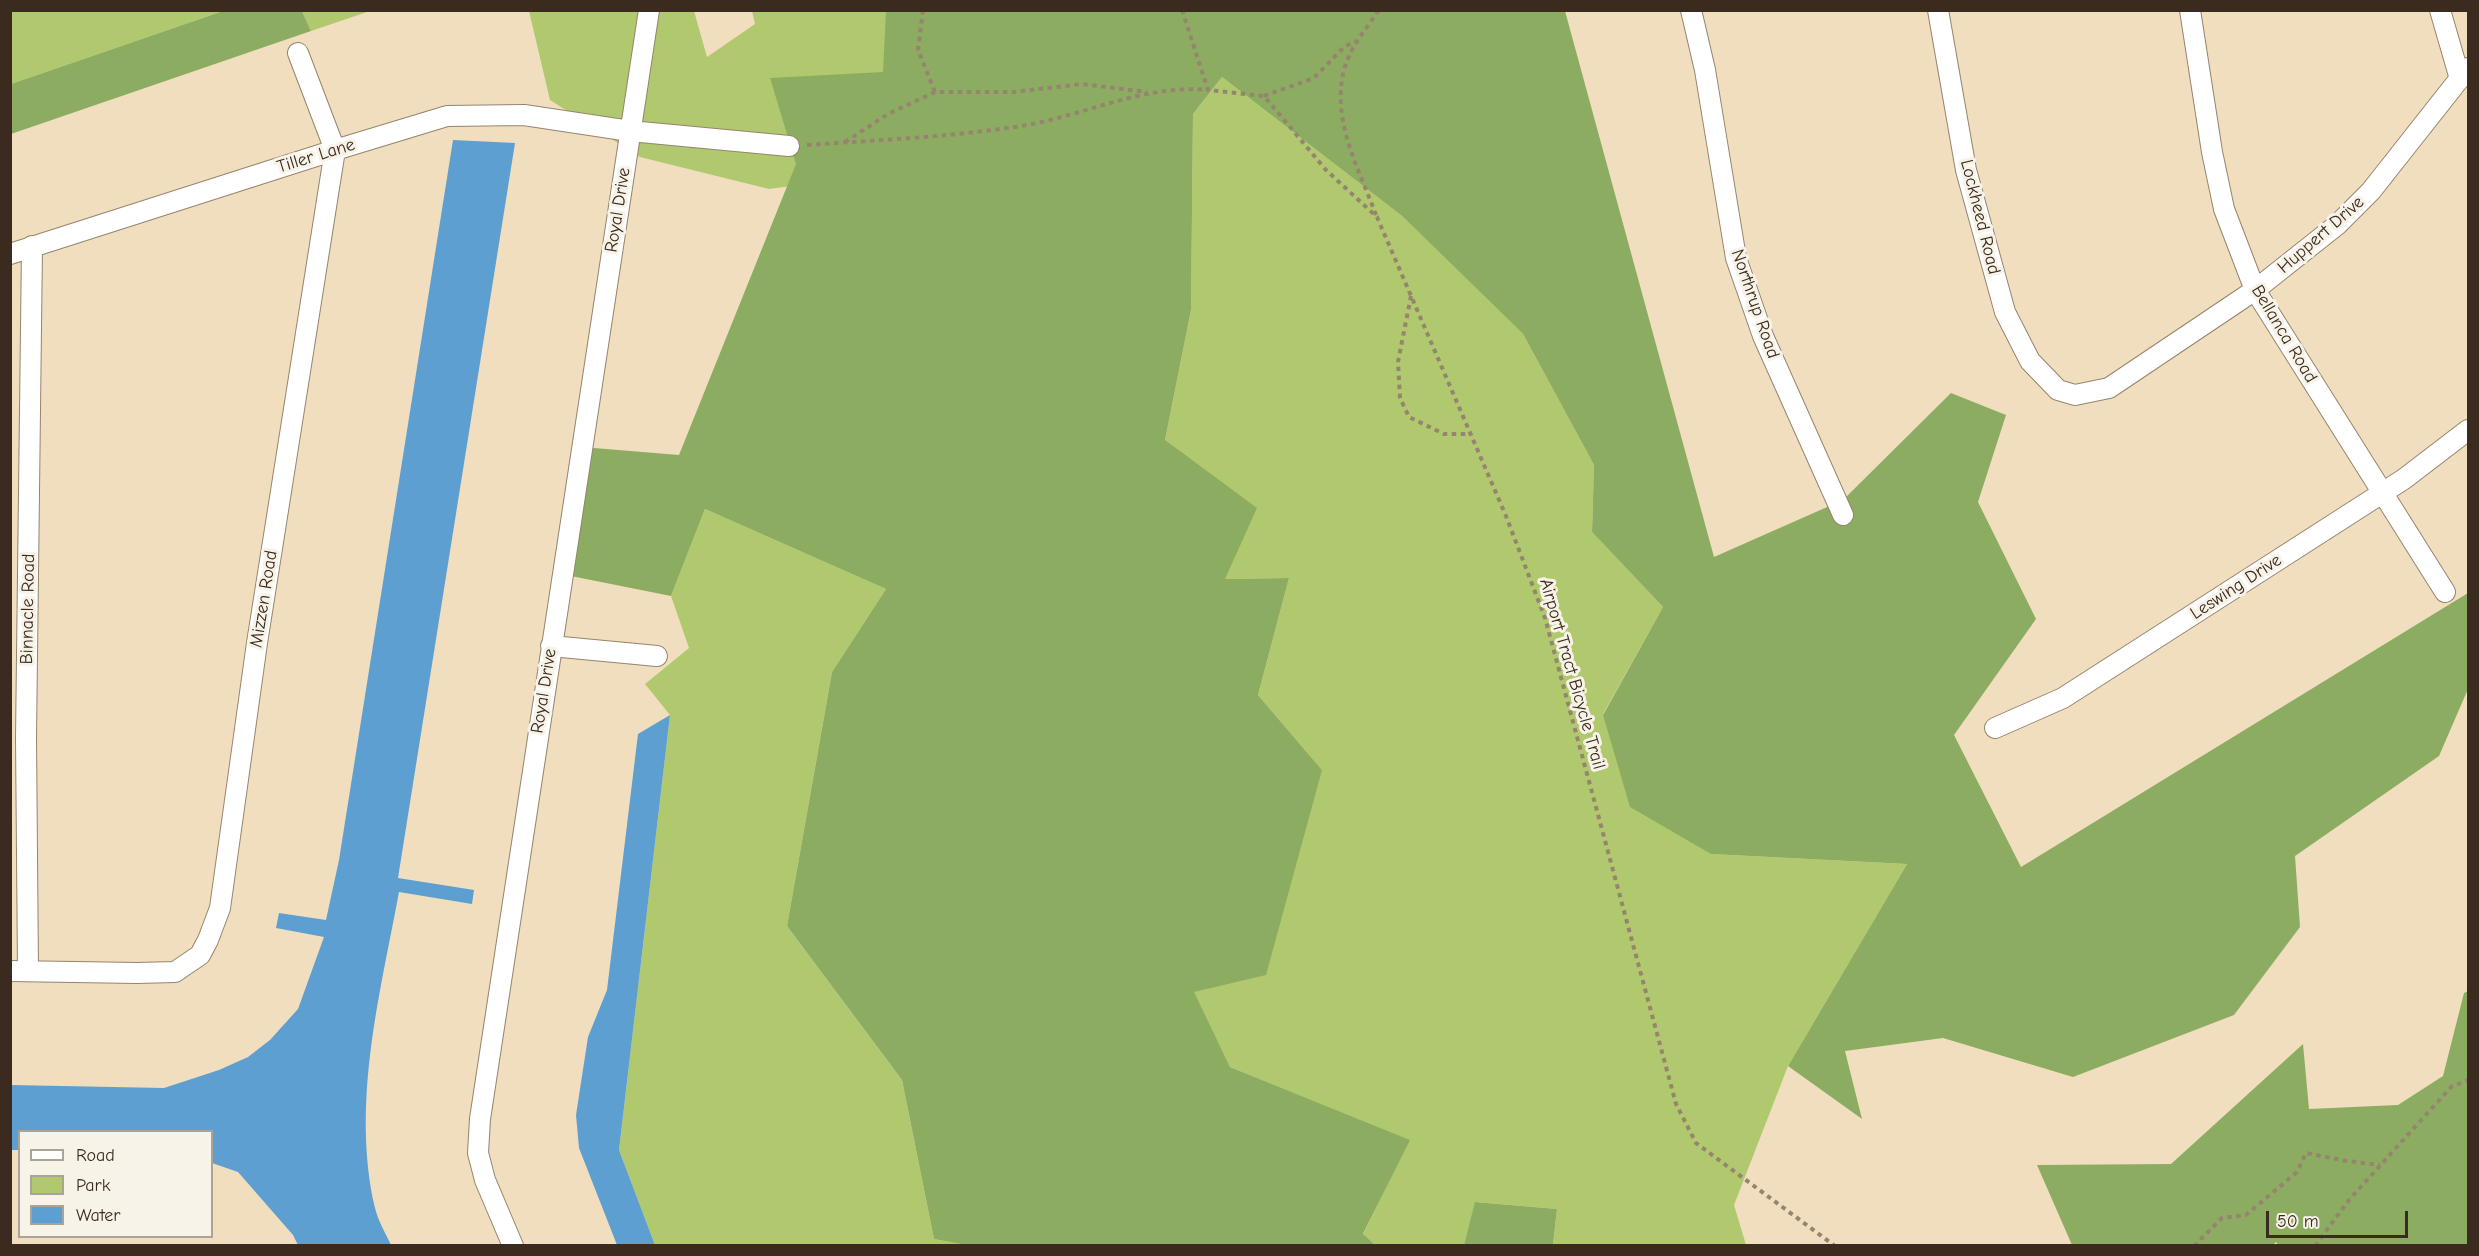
<!DOCTYPE html>
<style>
body{margin:0}
#map{position:relative;width:2479px;height:1256px;overflow:hidden;background:#f0debf;font-family:"Comic Neue",sans-serif}
canvas{display:block}
.frame{position:absolute;inset:0;border:12px solid #3b2a1e;pointer-events:none}
.legend{position:absolute;left:18px;top:1130px;width:195px;height:108px;box-sizing:border-box;background:#f7f3e8;border:2px solid #aca397;margin:0;padding:8px 10px;list-style:none;font-size:18px;color:#3b2a1e}
.legend li{display:flex;align-items:center;gap:12px;height:30px}
.legend b{width:30px;border:2px solid #aca397}
.scale{position:absolute;left:2266px;top:1211px;width:142px;height:27px;box-sizing:border-box;border:3px solid #3b2a1e;border-top:0;padding-left:8px;font-size:18px;line-height:21px;white-space:nowrap;color:#3b2a1e;-webkit-text-stroke:4px #f7f3e8;paint-order:stroke}
</style>
<div id="map">
<canvas width="2479" height="1256"></canvas>
<div class="frame"></div>
<ul class="legend">
<li><b style="height:8px;background:#fff"></b>Road</li>
<li><b style="height:16px;background:#b1c96e"></b>Park</li>
<li><b style="height:16px;background:#5e9fd1"></b>Water</li>
</ul>
<div class="scale">50 m</div>
</div>
<script>
const ctx = document.querySelector('canvas').getContext('2d');
ctx.lineJoin = 'round';
function fillPath(path, color) {
  ctx.fillStyle = color;
  ctx.fill(path, 'evenodd');
}
function strokePath(path, color, width, dash) {
  ctx.strokeStyle = color;
  ctx.lineWidth = width;
  ctx.lineCap = dash ? 'butt' : 'round';
  ctx.setLineDash(dash || []);
  ctx.stroke(path);
}
function label(font, color, halo, rows, align = 'center') {
  ctx.font = font + ' "Comic Neue",sans-serif';
  ctx.lineWidth = 6;
  ctx.setLineDash([]);
  ctx.textBaseline = 'middle';
  ctx.strokeStyle = halo;
  ctx.fillStyle = color;
  for (const [text, x, y, turn = 0] of rows) {
    ctx.save();
    ctx.translate(x, y);
    ctx.rotate((+turn || 0) * Math.PI / 180);
    ctx.textAlign = isNaN(turn) ? turn : align;
    if (halo) ctx.strokeText(text, 0, 0);
    ctx.fillText(text, 0, 0);
    ctx.restore();
  }
}
fillPath(new Path2D(`
 M11 10H223V11L11 84Z
 M302 11H370L311 31Z
 M529 11H694L707 57 755 24 752 11H1050L1124 141 769 189 640 157 550 100Z
 M1222 77 1402 216 1523 334 1594 465 1592 532 1663 607 1603 714 1711 854 1907 864 1788 1066 1734 1205 1746 1245H1553L1557 1209 1476 1202 1464 1245H1375L1363 1235 1409 1140 1230 1067 1193 992 1322 770 1258 695 1289 578 1225 579 1165 440 1191 310 1193 114Z
 M705 509 886 589 832 672 787 926 902 1080 934 1239 966 1245H655L619 1150 670 715 645 684 689 648 671 596Z`), '#b1c96e');
fillPath(new Path2D(`
 M223 11H302L311 31 11 134V84Z
 M886 11H1565L1714 557 1843 500 1951 393 2006 415 1978 502 2036 619 1954 735 2021 867 2468 593V689L2439 756 2295 856 2300 927 2234 1015 2073 1077 1943 1038 1845 1051 1862 1119 1788 1066 1907 864 1711 854 1630 807 1603 715 1663 607 1592 532 1594 465 1523 334 1402 216 1222 77 1193 114 1191 310 1165 440 1257 508 1225 579 1289 578 1258 695 1322 770 1266 975 1194 992 1230 1067 1410 1140 1363 1234 1375 1245H966L934 1239 902 1080 787 926 832 672 886 589 705 509 671 596 561 574 582 447 679 455 796 164 770 78 883 72Z
 M2468 991V1245L2279 1246 2276 1242 2272 1246 2072 1245 2037 1165 2171 1164 2303 1044 2309 1109 2398 1105 2443 1076 2464 993Z
 M1475 1202 1557 1209 1553 1245H1464Z`), '#8cad61');
fillPath(new Path2D(`
 M453 140 515 143 398 878 474 890 472 904 399 892C380 995 351 1103 375 1208 378 1221 386 1234 391 1245H298L293 1235 238 1172 212 1163V1132H20L19 1150H11V1085L164 1088 219 1070 248 1057 270 1040 298 1009 324 937 276 928 279 913 326 920 339 860Z
 M670 715 619 1150 655 1245H617L579 1148 576 1115 588 1037 607 990 638 734Z`), '#5e9fd1');
const street = new Path2D(`
 M1691 10 1705 70 1736 258 1763 336 1843 515
 M1938 10 1966 170 2005 312 2030 361 2058 390 2075 395 2109 388 2255 290 2337 225 2371 191 2468 68
 M2190 10 2212 152 2224 209 2255 290 2445 592
 M2440 10 2460 79
 M10 254 335 150 447 116 524 115 630 131 789 146
 M551 646 657 656
 M1995 728 2063 698 2404 479 2468 430
 M10 971 137 973 175 972 200 955 208 940 220 908 257 643 335 150 298 53
 M28 971 26 738 32 246
 M513 1246 485 1180 478 1153 480 1119 649 10`);
strokePath(street, '#96846e', 22);
strokePath(new Path2D(`
 M923 10 918 50 935 92
 M1182 10 1208 90 1264 96 1326 170 1377 217 1506 516 1545 618 1676 1104 1696 1143 1835 1246
 M1264 96 1314 78 1344 47 1356 41
 M845 142 888 114 935 92H1013L1082 84 1147 92
 M807 145C879 140 950 137 1021 126 1084 116 1143 84 1208 90
 M1376 215C1359 169 1331 120 1344 70 1350 47 1366 29 1379 10
 M1411 296 1398 362 1400 398 1409 417 1444 434H1471
 M2194 1246 2222 1218 2246 1215 2297 1172 2306 1153 2347 1161 2380 1165
 M2315 1246 2349 1200 2451 1087 2468 1080`), '#96846e', 4, [4.5, 4.5]);
strokePath(street, '#fff', 20);
label('18px', '#3b2a1e', '#f7f3e8', [
 ["Tiller Lane",316,156,-17],
 ["Royal Drive",618,210,-81],
 ["Lockheed Road",1980,217,76],
 ["Huppert Drive",2321,235,-41],
 ["Northrup Road",1755,304,71],
 ["Bellanca Road",2284,334,59],
 ["Leswing Drive",2236,587,-33],
 ["Mizzen Road",264,599,-81],
 ["Binnacle Road",28,609,-89],
 ["Airport Tract Bicycle Trail",1572,674,74],
 ["Royal Drive",544,691,-81]
]);
</script>
